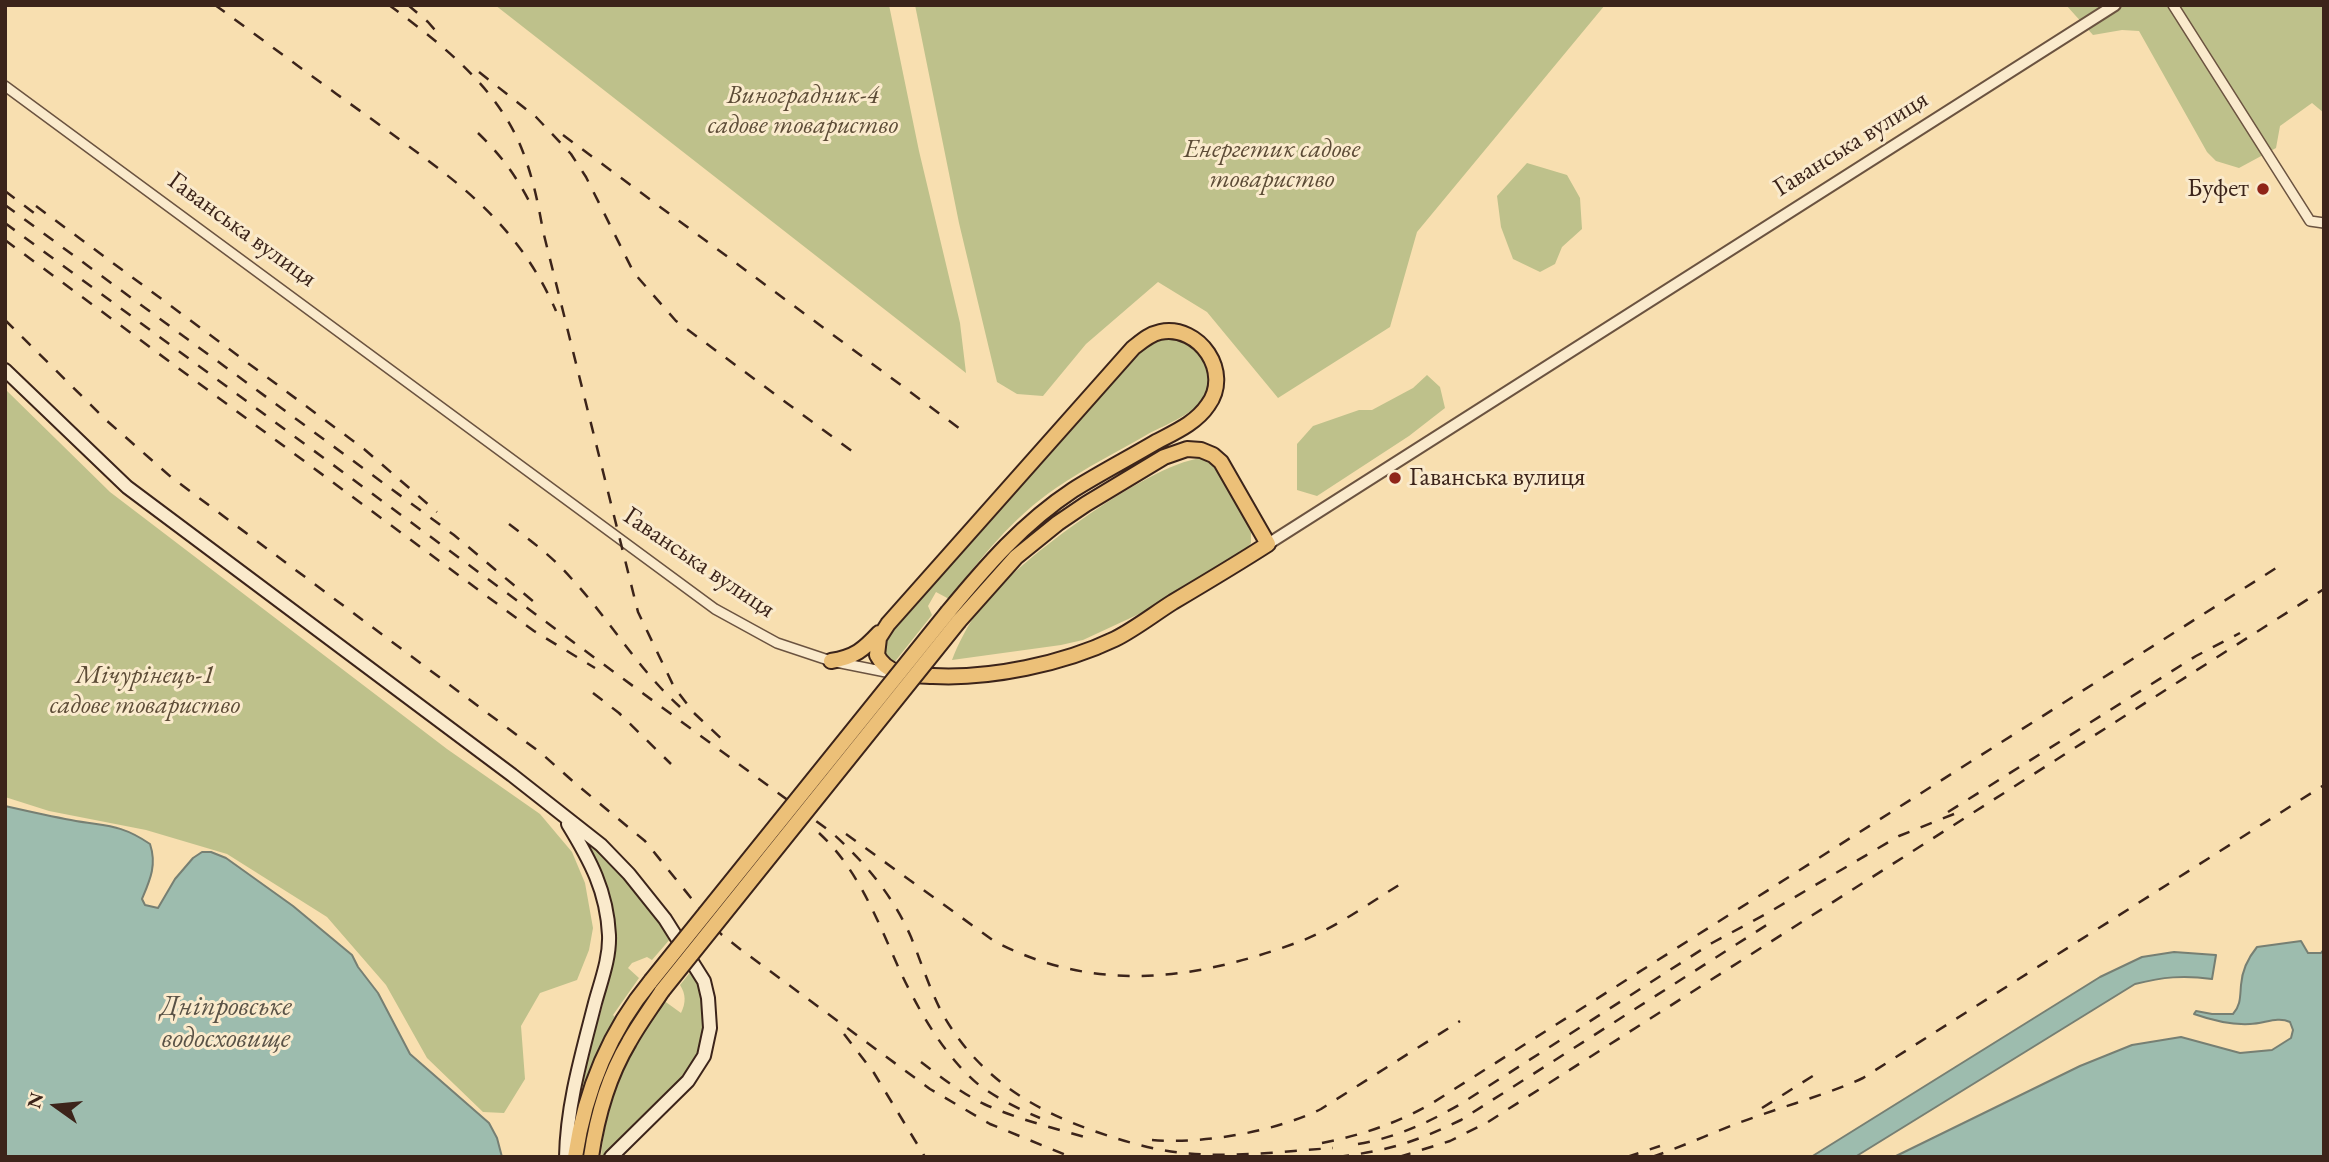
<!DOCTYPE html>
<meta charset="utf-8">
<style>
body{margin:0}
#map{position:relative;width:2329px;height:1162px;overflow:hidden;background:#f8dfb0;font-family:"EB Garamond",serif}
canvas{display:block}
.frame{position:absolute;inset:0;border:7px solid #3c241a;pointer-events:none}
.north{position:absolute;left:21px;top:1071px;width:70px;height:70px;-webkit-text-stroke:5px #faeacc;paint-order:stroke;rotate:285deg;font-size:19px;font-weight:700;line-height:28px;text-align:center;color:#3c241a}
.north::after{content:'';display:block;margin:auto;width:24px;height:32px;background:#3c241a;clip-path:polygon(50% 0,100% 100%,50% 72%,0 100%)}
</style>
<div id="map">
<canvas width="2329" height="1162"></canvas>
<div class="frame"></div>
<div class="north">N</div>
</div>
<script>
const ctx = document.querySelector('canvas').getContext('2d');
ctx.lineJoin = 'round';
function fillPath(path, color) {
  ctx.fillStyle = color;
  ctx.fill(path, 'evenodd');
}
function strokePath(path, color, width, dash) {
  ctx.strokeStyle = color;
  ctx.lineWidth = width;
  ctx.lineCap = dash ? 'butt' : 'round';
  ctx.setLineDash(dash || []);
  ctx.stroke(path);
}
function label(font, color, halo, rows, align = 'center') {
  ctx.font = font + ' "EB Garamond",serif';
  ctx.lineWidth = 6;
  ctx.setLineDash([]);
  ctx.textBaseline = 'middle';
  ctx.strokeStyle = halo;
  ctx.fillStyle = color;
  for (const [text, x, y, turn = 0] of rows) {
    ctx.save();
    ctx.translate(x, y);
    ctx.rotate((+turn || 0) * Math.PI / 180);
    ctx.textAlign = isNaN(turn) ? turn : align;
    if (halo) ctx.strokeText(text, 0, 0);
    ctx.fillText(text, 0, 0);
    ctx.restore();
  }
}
fillPath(new Path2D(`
 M495 5H889L919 151 960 323 966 373Z
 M915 5H1605L1417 232 1390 327 1278 398 1207 312 1158 282 1086 344 1043 396 1017 394 997 382 959 223Z
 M2066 5H2324V113L2312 103 2280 126 2276 148 2239 168 2216 161 2207 152 2139 31 2122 30 2093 35Z
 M1527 163 1567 175 1580 198 1582 229 1562 247 1555 264 1540 272 1513 259 1501 227 1497 196Z
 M1171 338C1196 342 1223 370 1206 396 1194 414 1167 424 1148 434 1117 452 1085 468 1056 488 1012 518 981 558 949 599L936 592 928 606 932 615 893 664 885 654 886 639 930 589V586L1140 351 1155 340Z
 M1427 375 1440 387 1445 408 1409 436 1317 496 1297 490V444L1313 426 1359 410H1372L1413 388Z
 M5 389 110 492 447 749 540 814 572 852 585 883 593 928 589 950 577 980 540 993 521 1026 525 1079 504 1113 483 1112 427 1058 386 985 327 917 227 854 146 830 49 811 5 797Z
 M1201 458 1214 466 1251 528V543L1247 548 1152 608 1083 640 1061 645 952 660C958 644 967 627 977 612 1009 566 1146 465 1201 458Z
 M585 839C619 868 645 901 671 938L652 960 647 957 632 963 628 968 639 978 613 1015 615 1017 594 1060 576 1114 580 1083 602 1008 615 942 603 880 596 860Z
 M692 970 701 988 706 1021 701 1051 685 1075 603 1157H601C606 1099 631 1048 663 1000L681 1013C686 1003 686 994 680 985Z`), '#bec18b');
const water = new Path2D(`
 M5 806C27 811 49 816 71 820 106 827 119 823 150 844 157 865 150 880 142 899L145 905 158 908 175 879 193 858 202 852H211L226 858 293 906 352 955 358 967 378 993 410 1054 489 1123 497 1138 502 1157H5Z
 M2301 941 2308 953H2321L2324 949V1157H1894L2080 1066 2132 1045 2181 1037 2240 1053 2272 1050 2291 1038 2293 1030 2290 1022C2277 1016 2264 1024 2250 1024 2232 1025 2211 1020 2194 1014L2196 1011 2212 1014H2233C2241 1005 2240 996 2241 985 2242 971 2248 958 2257 947Z
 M2174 952 2216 955 2212 979C2183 975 2163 977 2135 984L1855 1157H1811L2100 977 2142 957Z`);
fillPath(water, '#9dbcae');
strokePath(water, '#767f73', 2);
const minor = new Path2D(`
 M2173 5 2310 221 2324 223
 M5 86 715 609 777 643 831 661 891 673`);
const tertiary = new Path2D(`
 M1268 544 2115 5`);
const secondary = new Path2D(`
 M5 370 127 487 512 775 601 845 629 874 665 919 704 981 708 998 710 1028 704 1056 688 1081 611 1157
 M566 1157C567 1104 582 1054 595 1003 601 981 610 958 609 935 607 891 590 860 568 824`);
const primary = new Path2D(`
 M948 612C986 566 1023 523 1073 490 1100 473 1129 458 1156 442 1175 432 1196 423 1208 405 1232 373 1200 324 1160 332 1150 334 1142 341 1133 348L888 624 879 638 877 655C888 677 913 675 933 676 990 679 1063 664 1115 639 1135 629 1154 614 1173 602 1205 583 1237 564 1268 544L1221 462 1213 455 1201 450 1187 449 1164 457 1086 504 1058 523 1016 557 959 621
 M831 661C855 657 863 650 879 633
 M575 1157C585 1091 608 1033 651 981
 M591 1157C597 1116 608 1077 629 1042 639 1024 651 1008 662 991`);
strokePath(minor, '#6b5340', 12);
strokePath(tertiary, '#6b5340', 14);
strokePath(secondary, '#3c241a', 16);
strokePath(primary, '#3c241a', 18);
strokePath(minor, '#faeacc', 9);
strokePath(tertiary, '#faeacc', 10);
strokePath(secondary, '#faeacc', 12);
strokePath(primary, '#ecc078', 14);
strokePath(new Path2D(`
 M215 5C267 43 318 81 370 118 449 176 515 217 556 311
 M389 5C440 43 496 86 521 147 532 174 538 202 543 231L638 612 674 687 694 713 727 744
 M408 5 428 22 442 38
 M479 72 536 117 571 154 586 177 634 273 676 321 853 452
 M478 133C501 155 517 177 531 205
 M563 135 967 434
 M5 191 42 219
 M5 205 454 535 534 602
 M36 206 364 449 437 512
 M5 223 831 832C865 862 893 896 911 937 921 962 929 987 941 1011 976 1075 1030 1109 1097 1132 1129 1143 1161 1152 1195 1154 1240 1157 1288 1151 1333 1148
 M5 240 534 631 595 668
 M5 320 106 420 171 477 541 753 576 784 645 841 708 919 721 934 740 949 930 1089 990 1124 1071 1157
 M509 524C531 541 553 557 571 578 609 619 638 669 680 707
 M593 693 619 713 671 764
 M1948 812 2196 656 2240 633
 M819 833C859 870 878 922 900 971 919 1011 944 1056 979 1085 998 1099 1019 1109 1040 1118
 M846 834 994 941C1093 993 1191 981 1293 944 1331 931 1365 906 1399 885
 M844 1034 874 1073 925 1157
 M921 1062C941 1077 961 1093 984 1104 1017 1119 1053 1128 1088 1138
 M1762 1108 1819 1072
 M1152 1140C1204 1144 1274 1132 1321 1109L1460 1021
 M1322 1143C1362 1135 1398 1123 1434 1102L2284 563
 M1358 1144C1395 1138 1427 1123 1459 1105L1712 943 1766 914 1899 836 1959 812
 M1096 1156 1097 1157
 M1337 1157C1387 1151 1416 1142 1461 1120L1773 921
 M1399 1157 1450 1141 1488 1122 2324 589
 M1627 1157 1660 1146
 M1652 1157C1687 1145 1720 1129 1755 1117 1791 1104 1828 1094 1863 1078L2324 785`), '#3c241a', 2.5, [12, 12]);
const primaryBridge = new Path2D(`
 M651 981 948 612
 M662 991 959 621`);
strokePath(primaryBridge, '#3c241a', 18, []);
strokePath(primaryBridge, '#ecc078', 14);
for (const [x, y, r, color] of [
 [2263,189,7,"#8f2418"],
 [1395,478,7,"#8f2418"]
]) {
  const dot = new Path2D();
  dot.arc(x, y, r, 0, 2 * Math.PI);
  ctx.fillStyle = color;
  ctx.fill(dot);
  strokePath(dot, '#faeacc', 2.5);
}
label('italic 26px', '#5c4b36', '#faeacc', [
 ["Виноградник-4",803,96],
 ["садове товариство",803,126],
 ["Енергетик садове",1272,150],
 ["товариство",1272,180],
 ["Мічурінець-1",145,676],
 ["садове товариство",145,706]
]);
label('26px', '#3c241a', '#faeacc', [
 ["Гаванська вулиця",1851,144,-32],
 ["Гаванська вулиця",242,230,36],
 ["Гаванська вулиця",699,563,34]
]);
label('26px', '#3c241a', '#faeacc', [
 ["Буфет",2249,189],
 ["Гаванська вулиця",1409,478,"left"]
], 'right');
label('italic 28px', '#595246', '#faeacc', [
 ["Дніпровське",226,1007],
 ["водосховище",226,1039]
]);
</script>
